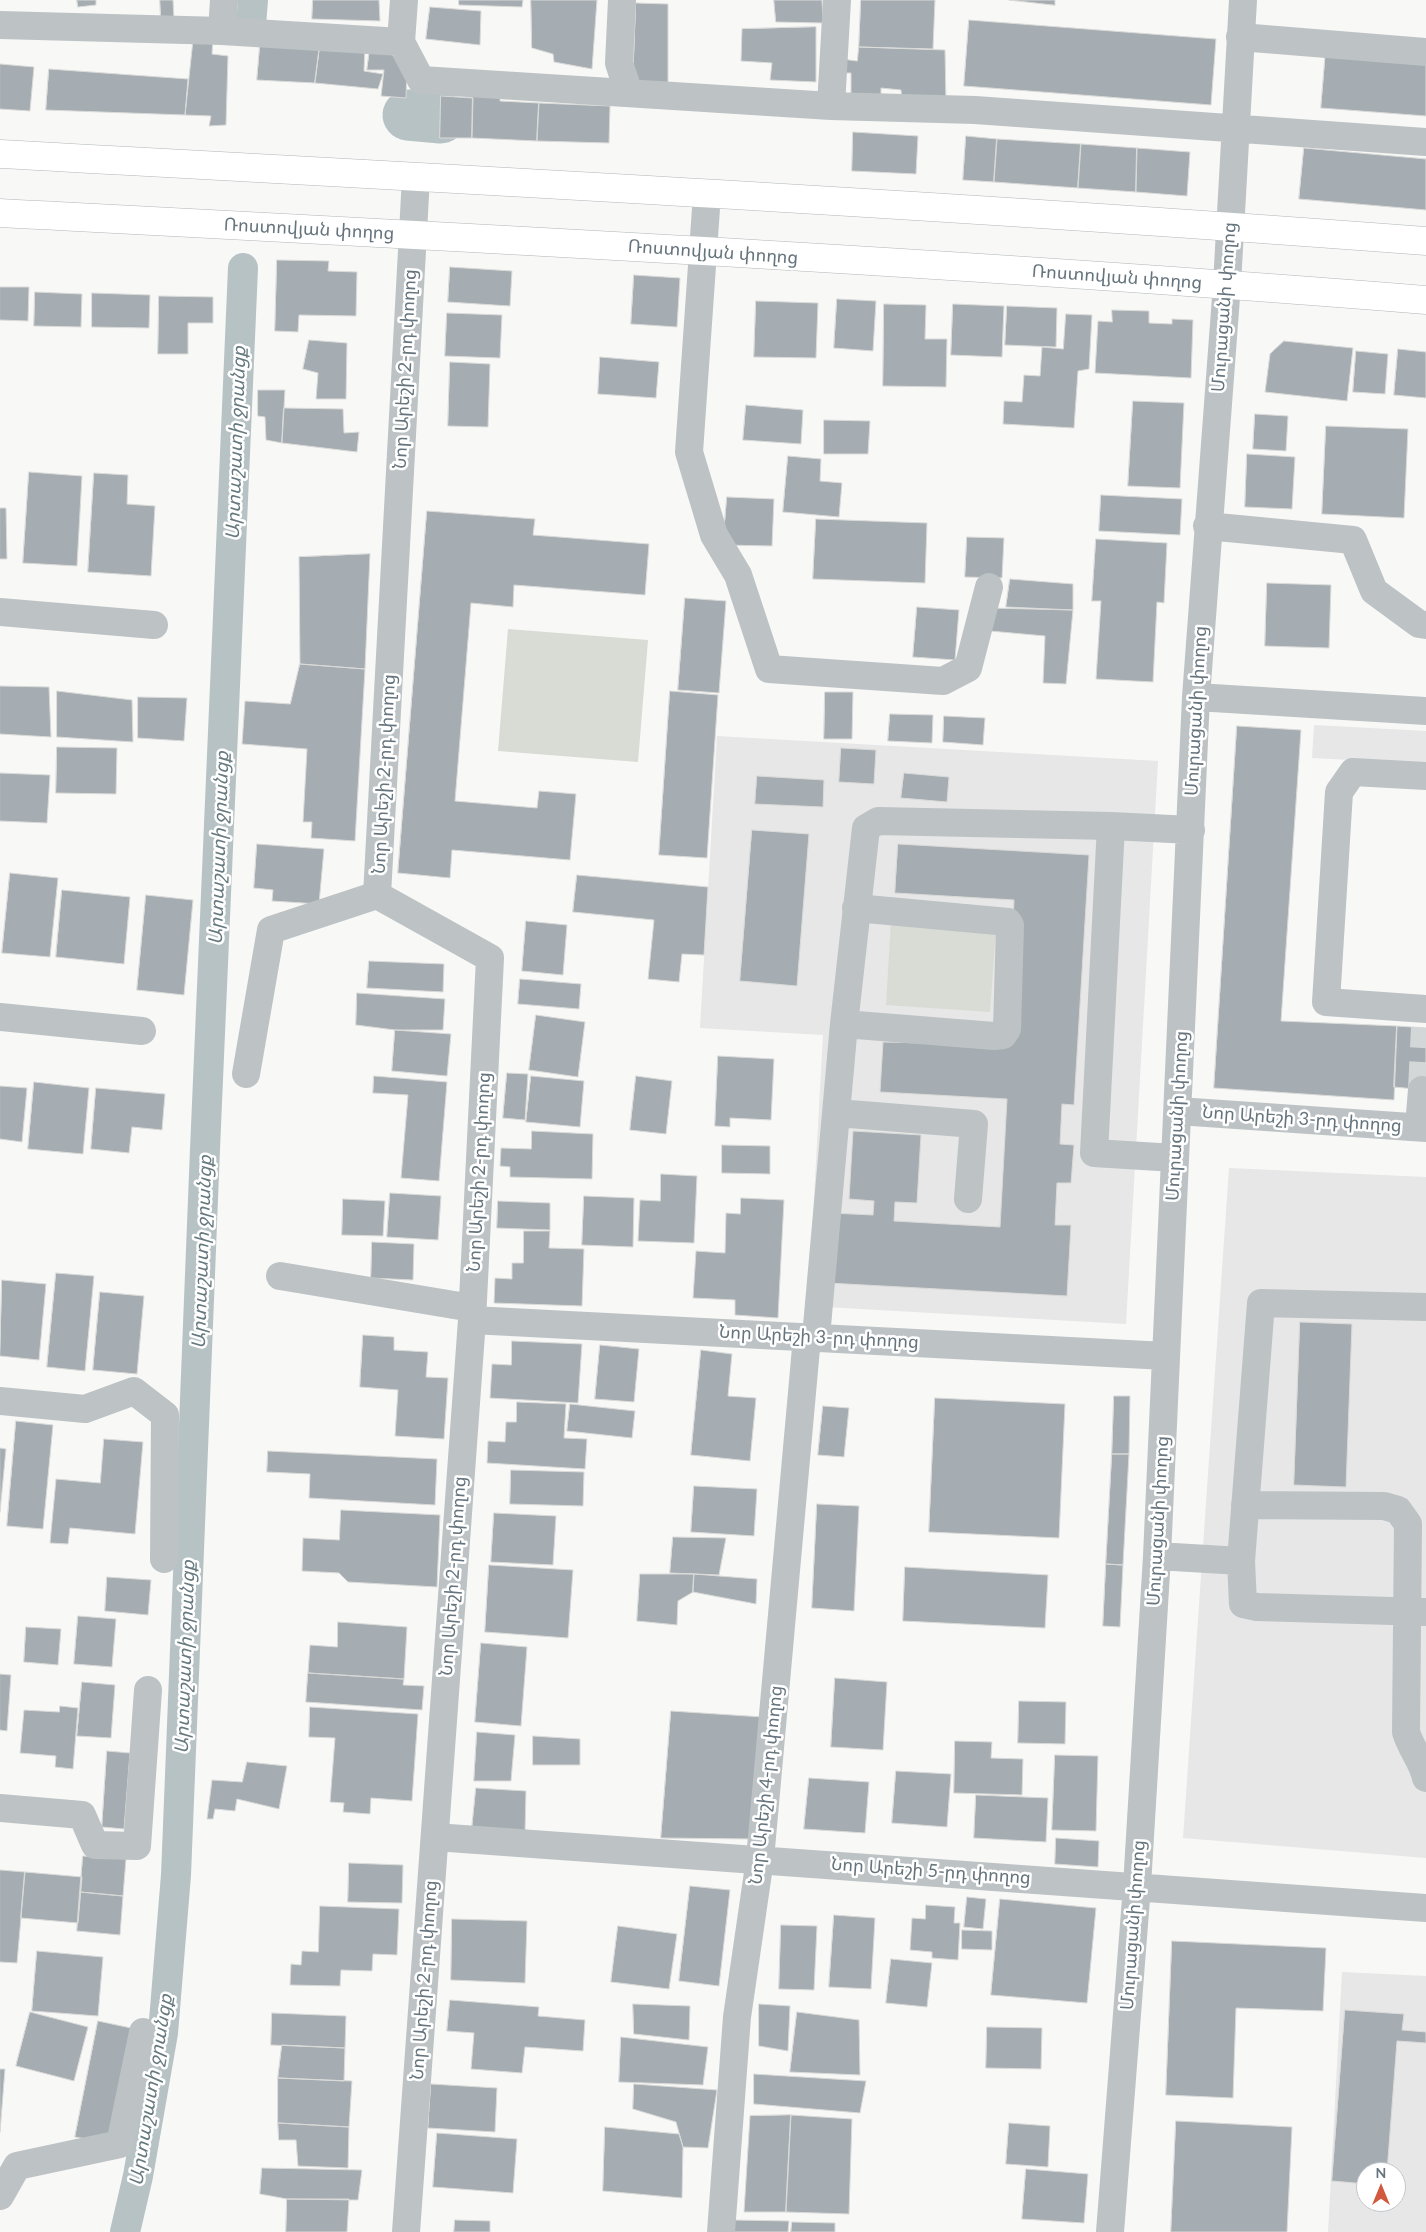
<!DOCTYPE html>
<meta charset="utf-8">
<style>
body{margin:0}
#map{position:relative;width:1426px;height:2232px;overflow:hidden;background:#f8f8f6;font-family:Lato,sans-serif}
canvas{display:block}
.north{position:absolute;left:1356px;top:2162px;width:50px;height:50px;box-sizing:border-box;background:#fff;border:1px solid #c2c7cb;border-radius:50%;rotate:0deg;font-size:14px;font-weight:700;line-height:20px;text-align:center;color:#66747d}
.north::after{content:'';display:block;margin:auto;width:18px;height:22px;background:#d1593d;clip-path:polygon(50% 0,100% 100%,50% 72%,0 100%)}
</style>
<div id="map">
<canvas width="1426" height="2232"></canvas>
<div class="north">N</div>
</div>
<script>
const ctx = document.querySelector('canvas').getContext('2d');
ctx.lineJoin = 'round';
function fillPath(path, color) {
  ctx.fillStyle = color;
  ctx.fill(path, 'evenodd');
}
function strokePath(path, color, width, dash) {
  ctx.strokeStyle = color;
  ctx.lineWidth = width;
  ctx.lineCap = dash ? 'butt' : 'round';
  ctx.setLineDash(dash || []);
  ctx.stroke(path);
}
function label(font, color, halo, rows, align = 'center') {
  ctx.font = font + ' Lato,"Noto Sans Armenian",sans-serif';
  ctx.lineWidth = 5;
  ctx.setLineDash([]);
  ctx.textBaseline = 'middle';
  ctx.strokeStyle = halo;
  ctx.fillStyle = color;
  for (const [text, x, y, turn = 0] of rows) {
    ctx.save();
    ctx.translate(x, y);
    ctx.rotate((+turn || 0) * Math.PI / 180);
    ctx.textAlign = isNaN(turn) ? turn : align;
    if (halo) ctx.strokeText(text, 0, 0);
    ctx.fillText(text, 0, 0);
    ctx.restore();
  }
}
fillPath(new Path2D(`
 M1314 725 1426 731V764L1312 758Z
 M717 736 1158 761 1126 1324 808 1306 823 1035 700 1028Z
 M1229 1168 1426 1177V1858L1183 1838Z
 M1342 1972 1426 1976V2232H1328ZM1366 2172H1396V2202H1366Z`), '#e6e7e6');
fillPath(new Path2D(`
 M508 629 648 640 638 762 498 751Z
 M891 921 996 929 990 1012 886 1005Z`), '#d8dcd5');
strokePath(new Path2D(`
 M251 25 253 0
 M125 2232 138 2176 163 2033 176 1875 205 1149 243 268`), '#b7c2c5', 30);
strokePath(new Path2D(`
 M408 115 441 118`), '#b7c2c5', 51);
const building = new Path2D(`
 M77 0H96V5L78 7Z
 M160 0H173L174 20H161Z
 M313 0H379L380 21 312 19Z
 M459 0H523L522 7 459 5Z
 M531 0H597L592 69 554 62 553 54 532 48Z
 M774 0H822L823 23 776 22Z
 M861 0H935L933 49 859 47Z
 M1009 0H1055V5Z
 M636 3 668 4V84L633 81Z
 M430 7 481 11 480 45 426 39Z
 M969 20 1216 39 1211 105 964 86Z
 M816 27V82L770 80 772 63 741 61 742 29Z
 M213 39 212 54 228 56 226 125 209 126 211 116 185 115 193 40Z
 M260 45 319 50 315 83 257 80Z
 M320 45 365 48 364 71 383 74 378 89 315 83Z
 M859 47 945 50 946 103 902 102 901 90 881 88V101L851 100V73H842V59L857 61Z
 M370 48H386L407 71 406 98 381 96 384 70H367Z
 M1326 48 1426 55V116L1321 108Z
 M0 64 34 67 30 111 0 109Z
 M49 69 188 79 185 115 46 110Z
 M473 90 500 91V101L539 103 537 141 472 138Z
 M441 96 473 98 472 138H440Z
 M539 103 610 106 609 143 537 141Z
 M853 132 918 136 916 174 852 171Z
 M966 136 997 139 994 182 963 180Z
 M997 139 1081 144 1078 188 994 182Z
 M1081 144 1137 148 1136 192 1078 188Z
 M1137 148 1190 152 1187 196 1136 192Z
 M1304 148 1426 159V210L1299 199Z
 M277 260 329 261 328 271 357 272 356 316 299 315 298 332 275 331Z
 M450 267 512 271 510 306 448 302Z
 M634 275 680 278 677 327 631 324Z
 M0 287H29L28 321 0 320Z
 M35 292 82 294 81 327 34 326Z
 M92 293 150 295 149 328 92 327Z
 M159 296 213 297V323H188V354H158Z
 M837 299 876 301 873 351 834 348Z
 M756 301 818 303 816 358 754 357Z
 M884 304 926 305 925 339H947L946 387 883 386Z
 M953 304 1004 306 1002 357 951 355Z
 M1007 306 1057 308 1056 347 1005 345Z
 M1112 310 1149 311V323L1172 324V319L1193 320 1191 378 1095 373 1098 321 1112 322Z
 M447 313 502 315 500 358 445 356Z
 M1066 314 1092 315 1089 369 1078 371 1074 428 1003 424 1004 401 1022 402 1024 375 1040 376 1042 347 1063 349Z
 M309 340 347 343 346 399H316L318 373 303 369Z
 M1284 341 1353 348 1347 401 1265 392 1270 354Z
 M1398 349 1426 352V398L1394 395Z
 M1356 351 1388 354 1385 394 1353 392Z
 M600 357 659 362 656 398 598 394Z
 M450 362 490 364 488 427 448 426Z
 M258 390H285L282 443 266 440 265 417 258 416Z
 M1133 401 1184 403 1180 488 1128 486Z
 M746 405 803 410 801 444 743 440Z
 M284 408 343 409 344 433 359 432 357 452 282 443Z
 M1255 414 1288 416 1286 451 1253 449Z
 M824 420 870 421 868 454H824Z
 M1326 426 1408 429 1404 518 1322 514Z
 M1247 454 1295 457 1292 509 1245 507Z
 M788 456 821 459 820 481 842 483 839 517 783 512Z
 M29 472 82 476 77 566 23 563Z
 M94 473 128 475 127 504 155 506 151 576 88 572Z
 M1101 495 1182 499 1180 535 1099 531Z
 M727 497 774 499 772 546 723 545Z
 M0 508H6L7 559H0Z
 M427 511 535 519 533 535 649 544 645 595 514 585 513 607 471 603 455 801 537 808 539 791 576 794 570 860 452 850 450 878 398 873Z
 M816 519 927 523 925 583 813 579Z
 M967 537 1004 538 1002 578 965 577Z
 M1096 539 1167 543 1164 603 1157 602 1153 682 1096 679 1101 601H1092Z
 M370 554 365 669 300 664 299 557Z
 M1010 579 1073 584V610L1006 607Z
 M1267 583 1331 585 1329 648 1265 646Z
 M685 598 726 601 719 693 678 690Z
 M917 607 959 610 955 660 913 657Z
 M989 608 1073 610 1066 684 1043 683 1045 636 990 631Z
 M300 664 365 669 355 841 311 838 312 822H303L307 749 242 744 245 701 290 704Z
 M0 686 49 687 51 737 0 734Z
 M57 691 132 700 133 742 57 737Z
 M670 691 718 695 707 858 659 855Z
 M825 692H853L852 739H824Z
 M138 697 187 698 184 741 138 738Z
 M890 714 933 715 932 743 888 741Z
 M944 716 985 718 983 745 943 742Z
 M1237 726 1301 730 1281 1021 1397 1026 1394 1100 1214 1088Z
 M57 747 117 748 116 794 56 793Z
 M841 748 876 750 874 784 839 782Z
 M0 773 50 775 47 823 0 821Z
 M904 773 949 777 947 802 901 798Z
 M757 776 824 780 823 807 755 804Z
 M752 830 809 834 797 986 740 981Z
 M257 844 324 849 319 904 272 901 273 890 254 888Z
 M898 844 1089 855 1074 1105 1062 1104 1060 1144 1074 1145 1071 1183H1057L1055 1225H1071L1067 1296 828 1283 832 1213 873 1215 874 1201 849 1199 853 1131 921 1135 917 1203 895 1202 894 1221 1000 1227 1007 1099 880 1092 883 1042 1008 1045 1014 900 895 893Z
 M10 873 58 878 50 957 2 953Z
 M577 875 708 887 704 955 682 954 679 982 648 979 654 920 573 912Z
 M62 890 130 897 124 964 56 957Z
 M146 895 193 900 184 995 137 990Z
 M526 921 567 925 563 975 522 971Z
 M369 961 444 964 443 992 367 988Z
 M520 979 581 984 579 1009 518 1004Z
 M357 993 445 999 443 1030H395L356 1025Z
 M536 1015 585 1022 578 1077 529 1070Z
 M1397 1026 1426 1028V1090L1394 1087Z
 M395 1030 451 1034 447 1076 392 1071Z
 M718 1056 774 1059 771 1120 730 1118V1127L715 1126Z
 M507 1073 528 1074 525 1120 503 1118Z
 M374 1076 447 1082 439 1181 401 1178 408 1095 373 1093Z
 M531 1076 584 1081 580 1127 526 1122Z
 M636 1076 672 1081 666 1134 630 1130Z
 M34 1082 89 1088 83 1154 28 1149Z
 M0 1086 27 1088 22 1142 0 1139Z
 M96 1088 165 1094 162 1130 132 1127 129 1153 91 1149Z
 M532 1131 593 1134 592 1179 510 1177V1167L500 1166 501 1148 531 1149Z
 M722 1145 770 1146V1174L722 1173Z
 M661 1174 697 1176 694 1243 638 1241 640 1200 660 1201Z
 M390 1193 441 1196 438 1240 387 1237Z
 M584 1196 634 1198 633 1247 582 1245Z
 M741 1198 784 1200 778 1318 735 1315V1300L693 1298 696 1251 725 1253 726 1213 740 1214Z
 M343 1199 385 1201 383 1236 342 1235Z
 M498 1201 550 1203V1230L497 1228Z
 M524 1231H550L549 1248 584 1249 582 1306 494 1303 495 1278 512 1279V1263H523Z
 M372 1242 414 1244 413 1280 371 1278Z
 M56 1273 94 1276 85 1371 47 1367Z
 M2 1280 46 1284 39 1360 0 1356Z
 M100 1292 144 1296 137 1374 93 1370Z
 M1300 1322 1352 1324 1346 1487 1294 1485Z
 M363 1335 394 1337V1350L428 1352 426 1377 448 1378 444 1439 395 1436 398 1390 360 1387Z
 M512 1341 582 1344 578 1403 490 1398 492 1364 511 1365Z
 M600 1345 639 1349 634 1402 595 1399Z
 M701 1350 732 1354 728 1396 756 1398 750 1461 691 1455Z
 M1114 1396H1130L1129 1454H1112Z
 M935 1398 1065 1404 1059 1538 929 1532Z
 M517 1402 566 1404 564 1438 587 1439 585 1469 487 1463 488 1441 505 1442 506 1422H516Z
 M570 1404 635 1411 632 1438 567 1431Z
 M823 1406 849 1408 844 1457 818 1455Z
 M16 1421 53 1425 43 1529 7 1526Z
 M104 1439 143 1442 135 1534 70 1528 68 1544 50 1543 56 1479 100 1483Z
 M0 1448 6 1449 0 1512Z
 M268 1451 437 1459 435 1505 309 1498 310 1474 267 1472Z
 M1112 1454H1129L1123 1565 1106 1564Z
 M511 1470 584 1472 583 1506 510 1504Z
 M694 1486 757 1489 754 1536 691 1532Z
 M817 1504 859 1506 854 1611 812 1608Z
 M341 1510 440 1515 437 1587 348 1582 339 1573 302 1571 303 1538 339 1540Z
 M494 1513 556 1516 553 1565 491 1562Z
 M673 1537 726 1538 719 1575 670 1573Z
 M1106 1564 1123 1565 1120 1627 1103 1626Z
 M489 1565 573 1570 568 1638 485 1632Z
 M905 1567 1048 1575 1045 1628 903 1621Z
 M640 1574H694L693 1592 678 1601 677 1625 637 1621Z
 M694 1574 757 1579 756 1604 693 1592Z
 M107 1577 151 1580 148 1615 105 1611Z
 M78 1616 116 1619 112 1667 74 1664Z
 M338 1622 407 1627 404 1679 308 1673 310 1645 337 1647Z
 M26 1627 61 1629 58 1665 24 1662Z
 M481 1643 527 1647 521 1726 475 1722Z
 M308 1673 404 1679 403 1685 424 1686 422 1710 306 1702Z
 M0 1674 11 1675 7 1731 0 1730Z
 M835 1678 887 1682 883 1750 831 1747Z
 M82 1682 115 1685 111 1738 77 1736Z
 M1019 1701 1066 1702 1065 1744 1018 1743Z
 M60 1706 78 1708 73 1769 55 1767 56 1756 20 1753 24 1710 59 1712Z
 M310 1707 418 1714 412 1801 371 1798 370 1814 343 1812 344 1803 330 1802 335 1738 309 1737Z
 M671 1711 763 1717 752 1839 661 1838Z
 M477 1732 515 1735 511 1781H474Z
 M533 1736 580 1739V1765H533Z
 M955 1741 992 1742 991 1758 1023 1759 1022 1795 954 1793Z
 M107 1751 130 1753 124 1829 102 1827Z
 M1055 1755 1098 1756 1096 1831 1052 1830Z
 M247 1762 287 1766 279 1809 237 1799 235 1811 215 1809 213 1819H207L212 1780 242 1782Z
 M896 1771 951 1774 947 1827 892 1823Z
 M809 1778 869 1782 865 1833 804 1829Z
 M476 1788 526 1791 525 1832 472 1828Z
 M976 1795 1048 1798 1046 1842 974 1838Z
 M1056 1838 1099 1841 1098 1867 1055 1864Z
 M83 1856 126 1859 123 1896 80 1892Z
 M349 1863 403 1865 402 1903 348 1902Z
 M0 1870 25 1872 17 1963 0 1962Z
 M25 1872 82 1877 78 1923 21 1918Z
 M690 1886 730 1890 719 1986 679 1981Z
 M80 1892 123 1896 120 1935 77 1931Z
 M967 1897 986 1899 983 1929 964 1927Z
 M1000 1899 1096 1908 1087 2003 991 1995Z
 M926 1905 955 1907 954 1923H960L958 1960 932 1958V1952L910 1950 912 1918 925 1919Z
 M320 1906 399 1909 397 1955 373 1954 372 1971 341 1970 340 1986 290 1985 291 1964 301 1965 302 1951 318 1952Z
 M834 1915 875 1918 871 1989 829 1987Z
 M452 1919 527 1921 525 1983 451 1980Z
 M781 1925 817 1926 814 1990 779 1989Z
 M618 1926 677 1934 669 1989 611 1982Z
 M962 1930 992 1931V1950L962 1949Z
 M1172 1941 1326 1948 1323 2011 1236 2008 1233 2098 1166 2095Z
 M37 1951 103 1957 98 2016 32 2011Z
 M891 1959 932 1963 927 2007 886 2003Z
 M450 2000 539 2007 538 2016 585 2020 583 2051 525 2047 522 2073 471 2069 474 2033 447 2031Z
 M633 2004 690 2006 689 2040 634 2034Z
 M759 2004 790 2006 788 2051 759 2046Z
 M1345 2010 1404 2014 1402 2030 1426 2032V2043L1397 2041 1387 2172H1366V2184L1332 2181Z
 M30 2012 88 2027 74 2081 16 2066Z
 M797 2012 859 2020 860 2075 790 2072Z
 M272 2013 346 2016 345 2048 271 2045Z
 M98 2021 131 2028 109 2143 75 2137Z
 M987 2027 1042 2028 1041 2069 986 2068Z
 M621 2037 708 2047 703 2085 619 2082Z
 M282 2045 345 2048 344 2081 278 2078Z
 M0 2069H5L0 2132Z
 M754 2074 866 2081 860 2113 754 2104Z
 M278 2078 352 2081 349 2127 278 2123Z
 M431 2084 497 2088 495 2132 428 2128Z
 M634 2084 717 2090 708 2148 683 2147 676 2122 633 2109Z
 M791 2115 786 2212H744L750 2116Z
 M791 2115 852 2119 849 2214 786 2212Z
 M1176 2121 1292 2127 1287 2232H1171Z
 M278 2123 349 2127 348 2168 298 2166 296 2140H279Z
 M1009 2123 1050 2126 1048 2167 1006 2164Z
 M605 2127 679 2134 683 2147 682 2198 603 2191Z
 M437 2133 517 2139 513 2193 433 2187Z
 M262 2168 362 2170 358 2200 287 2199 260 2194Z
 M1026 2169 1088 2174 1084 2223 1022 2219Z
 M287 2199H349L347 2232H286Z
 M455 2220 490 2221V2232H454Z
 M732 2220 789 2221 788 2232H731Z
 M792 2222 835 2223V2232H791Z`);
fillPath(building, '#a5adb2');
strokePath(building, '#dadad8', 1);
strokePath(new Path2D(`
 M1422 1090 1425 1028`), '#d4d7d8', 28, [28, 14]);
const major = new Path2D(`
 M0 154C475 180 951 205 1426 241
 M0 213C476 238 951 262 1426 300`);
strokePath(major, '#b1b6b9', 29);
strokePath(new Path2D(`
 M622 0 619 63 629 93
 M0 25 222 31 401 42 421 80 831 106 975 110 1426 142
 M222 31 224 0
 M1240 37 1426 52
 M401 42 404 0
 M831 106 837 0
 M707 194 689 452 714 535 738 575 769 669 943 681 968 668 989 587
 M1207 526 1353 540 1374 591 1419 624 1426 625
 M0 612 154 625
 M1196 697 1426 711
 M1426 776 1353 772 1339 792 1326 1002 1426 1009
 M0 1017 142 1031
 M844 1024 994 1036 1003 1035 1007 1029 1010 925 1008 922 856 908
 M246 1074 271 930 377 895
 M1178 1111 1426 1128
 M837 1113 974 1124 968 1199
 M1419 1127 1422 1090
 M1175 1158 1094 1153 1111 826 1191 830
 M280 1276 472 1308
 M472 1320 1166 1356
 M816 1337 844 1024 866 828 878 821 1111 826
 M0 1401 85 1409 134 1391 165 1415 164 1559
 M1245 1505 1384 1506 1398 1510 1408 1524 1406 1732C1411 1749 1423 1762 1426 1778
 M1157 1556 1241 1561 1243 1604 1257 1607 1426 1612
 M1241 1561 1261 1303 1426 1307
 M0 1808 82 1815 95 1845 137 1846 148 1690
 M435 1837 1426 1908
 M0 2196 17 2166 120 2144 143 2032
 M406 2232 472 1320 490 958 377 895 416 177
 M721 2232 737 2017 760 1859 807 1337
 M1110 2232 1137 1886 1157 1556 1196 697 1227 284 1243 0`), '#bdc2c5', 28);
strokePath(major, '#fff', 28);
label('18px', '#66747d', '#fff', [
 ["Ռոստովյան փողոց",309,229,3],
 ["Ռոստովյան փողոց",713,252,4],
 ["Ռոստովյան փողոց",1117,277,4],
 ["Մուրացանի փողոց",1224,307,-86],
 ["Նոր Արեշի 2-րդ փողոց",405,369,-87],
 ["Մուրացանի փողոց",1196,711,-87],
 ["Նոր Արեշի 2-րդ փողոց",384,774,-87],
 ["Մուրացանի փողոց",1177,1116,-87],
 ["Նոր Արեշի 3-րդ փողոց",1302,1119,4],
 ["Նոր Արեշի 2-րդ փողոց",479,1172,-87],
 ["Նոր Արեշի 3-րդ փողոց",819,1337,3],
 ["Մուրացանի փողոց",1158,1521,-87],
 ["Նոր Արեշի 2-րդ փողոց",453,1576,-86],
 ["Նոր Արեշի 4-րդ փողոց",766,1785,-84],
 ["Նոր Արեշի 5-րդ փողոց",931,1871,4],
 ["Մուրացանի փողոց",1133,1925,-86],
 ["Նոր Արեշի 2-րդ փողոց",424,1980,-86]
]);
label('italic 19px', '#66797f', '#fff', [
 ["Արտաշատի ջրանցք",236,443,-88],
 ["Արտաշատի ջրանցք",219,848,-88],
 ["Արտաշատի ջրանցք",202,1252,-88],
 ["Արտաշատի ջրանցք",185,1657,-88],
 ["Արտաշատի ջրանցք",151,2090,-81]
]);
</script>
